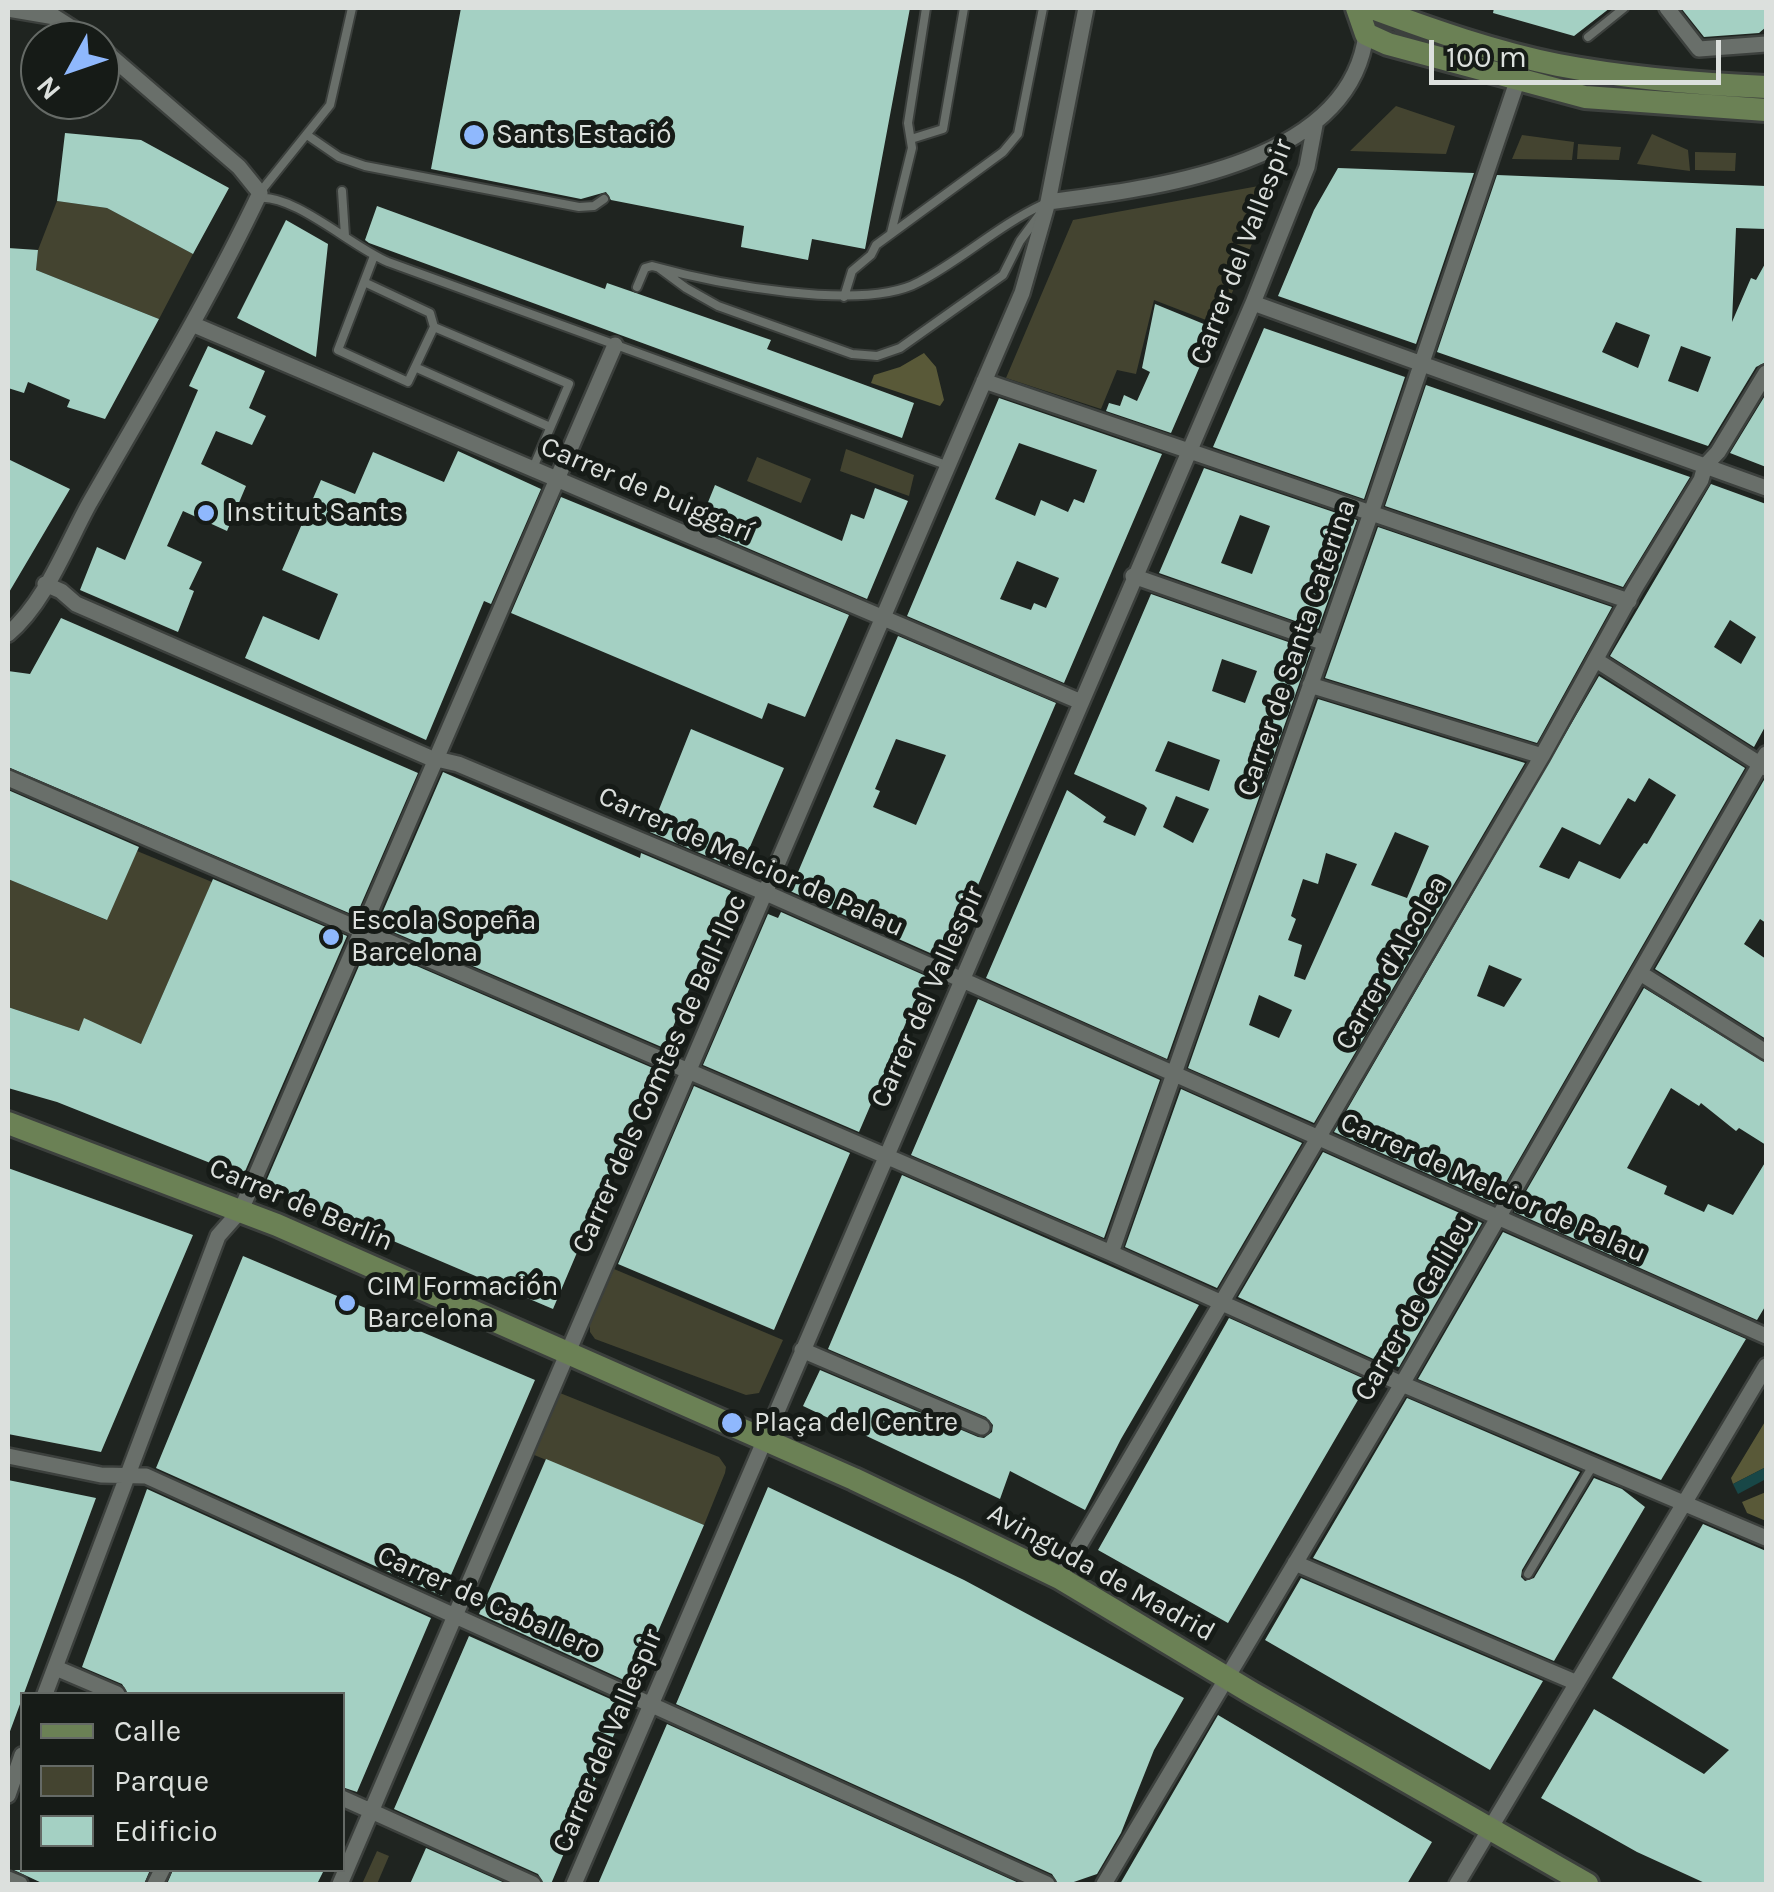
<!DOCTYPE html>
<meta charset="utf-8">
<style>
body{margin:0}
#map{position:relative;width:1774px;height:1892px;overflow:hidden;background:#1f2420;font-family:Karla,sans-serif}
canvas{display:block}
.frame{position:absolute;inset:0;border:10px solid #dce0dd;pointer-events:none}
.legend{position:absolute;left:20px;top:1692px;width:325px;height:180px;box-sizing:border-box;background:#161b17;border:2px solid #656a66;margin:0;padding:12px 18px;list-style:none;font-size:30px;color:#dce0dd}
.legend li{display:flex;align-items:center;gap:20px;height:50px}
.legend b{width:50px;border:2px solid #656a66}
.north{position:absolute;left:20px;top:20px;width:100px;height:100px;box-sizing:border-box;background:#161b17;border:2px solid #656a66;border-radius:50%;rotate:230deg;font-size:28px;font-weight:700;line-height:40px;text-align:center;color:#dce0dd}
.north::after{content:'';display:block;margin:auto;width:35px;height:45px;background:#8fb8fd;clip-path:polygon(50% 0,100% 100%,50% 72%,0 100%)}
.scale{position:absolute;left:1429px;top:40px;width:292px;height:45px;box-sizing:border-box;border:5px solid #dce0dd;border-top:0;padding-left:12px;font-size:30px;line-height:35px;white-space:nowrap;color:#dce0dd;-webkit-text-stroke:8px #161b17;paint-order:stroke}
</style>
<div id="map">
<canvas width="1774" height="1892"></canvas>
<div class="frame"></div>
<ul class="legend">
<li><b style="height:12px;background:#6b8155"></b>Calle</li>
<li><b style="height:28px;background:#444430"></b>Parque</li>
<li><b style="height:28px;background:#a4d0c3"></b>Edificio</li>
</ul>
<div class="north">N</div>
<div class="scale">100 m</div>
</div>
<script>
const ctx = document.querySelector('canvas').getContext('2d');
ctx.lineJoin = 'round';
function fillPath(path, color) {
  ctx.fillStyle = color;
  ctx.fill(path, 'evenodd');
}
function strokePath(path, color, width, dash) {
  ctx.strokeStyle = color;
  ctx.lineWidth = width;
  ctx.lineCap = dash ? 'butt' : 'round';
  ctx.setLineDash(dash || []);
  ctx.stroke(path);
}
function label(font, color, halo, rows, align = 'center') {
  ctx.font = font + ' Karla,sans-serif';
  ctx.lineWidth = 10;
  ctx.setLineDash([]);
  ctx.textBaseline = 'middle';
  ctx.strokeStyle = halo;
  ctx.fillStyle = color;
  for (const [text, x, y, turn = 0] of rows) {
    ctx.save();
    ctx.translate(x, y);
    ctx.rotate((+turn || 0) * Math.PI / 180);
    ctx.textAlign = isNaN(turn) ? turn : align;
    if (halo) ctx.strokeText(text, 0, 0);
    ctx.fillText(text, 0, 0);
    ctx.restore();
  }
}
fillPath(new Path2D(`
 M1396 106 1455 126 1446 154 1350 151Z
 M1652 134 1688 150 1690 171 1637 164Z
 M1522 135 1574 142 1572 160 1512 159Z
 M1578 144 1621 147 1619 160 1577 159Z
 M1695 152 1736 153 1735 171 1695 170Z
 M1264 185 1275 187 1219 325 1154 300 1136 374 1117 370 1101 409 1006 378 1073 220Z
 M57 201 107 208 193 254 159 319 36 270 38 250Z
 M846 449 914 475 909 496 840 471Z
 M757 457 811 479 801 503 747 481Z
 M137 851 212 882 141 1044 125 1037 79 1031 8 1007V879L106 920Z
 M614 1269 783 1340 759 1393 746 1395 595 1339 590 1332V1323Z
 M560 1393 719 1457 726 1467 725 1473 704 1525 527 1452 556 1394Z
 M377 1851 389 1856 377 1884H362Z`), '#444430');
fillPath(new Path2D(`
 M924 353 936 367 944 400 940 406 871 383 874 375 900 367Z
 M1766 1420V1467L1733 1484 1731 1478Z
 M1766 1492V1521L1747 1513 1742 1502Z`), '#595938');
fillPath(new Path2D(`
 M1766 1467V1479L1738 1494 1733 1484Z`), '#184747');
fillPath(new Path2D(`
 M461 8H910L865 249 812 239 808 260 741 247 744 226 611 200 606 192 581 199 431 169Z
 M1494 8H1610L1574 36 1493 13Z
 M1681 8H1766V27L1759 33 1704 37Z
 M65 133 141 140 229 188 193 254 107 208 57 201Z
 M1338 168 1474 173 1416 344 1278 296 1314 210Z
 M1497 175 1766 186V229L1736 228 1732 322 1751 278 1756 280 1766 262V362L1756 367 1708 446 1437 352ZM1616 322 1650 335 1638 368 1602 352ZM1681 346 1711 357 1698 392 1668 381Z
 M377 206 605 289 607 283 771 340 767 349 914 403 902 438 369 243 365 240Z
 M286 220 328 244 316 357 237 318Z
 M8 248 38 250 36 270 159 319 105 419 67 407 70 400 28 382 24 393 8 388Z
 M1155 304 1216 329 1171 433 1106 411 1109 403 1120 406 1124 395 1137 401 1150 372 1142 368Z
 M1264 328 1405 377 1364 499 1213 447Z
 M208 346 265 371 249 408 266 416 252 445 216 431 201 464 246 486 227 531 183 511 167 546 202 562 189 589 194 591 178 632 80 590 97 547 125 560 198 390 189 386Z
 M1426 385 1690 477 1623 587 1385 506Z
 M1766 394V467L1730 453Z
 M999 398 1162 454 1064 683 907 616ZM1019 443 1097 470 1084 503 1074 499 1068 512 1041 500 1035 516 995 499ZM1017 561 1059 578 1046 608 1034 603 1031 610 1000 599Z
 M458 451 541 489 491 604 484 601 426 740 245 658 263 616 319 640 338 594 282 570 321 480 355 494 373 452 444 482Z
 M8 459 70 489 8 594Z
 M1204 468 1357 520 1318 629 1159 573ZM1240 515 1270 526 1252 574 1221 563Z
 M1711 484 1766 504V725L1754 747 1610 656ZM1730 620 1756 637 1741 664 1714 647Z
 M715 485 842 541 851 514 864 519 875 488 908 501 867 599 698 527Z
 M561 497 849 615 805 717 768 703 762 719 511 613Z
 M1378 527 1612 607 1537 743 1325 678Z
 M1151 594 1311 650 1167 1059 986 978 1067 790 1106 817 1103 822 1135 836 1147 808 1144 805 1074 774ZM1222 659 1257 671 1245 703 1212 691ZM1168 741 1220 760 1209 791 1155 771ZM1176 796 1209 809 1193 843 1163 827Z
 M61 618 418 773 356 916 8 767V671L30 674Z
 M898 636 1056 703 946 960 790 891ZM896 739 946 755 916 825 873 807 880 791 875 789Z
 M1599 676 1745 768 1494 1203 1334 1132ZM1649 778 1676 795 1647 844 1644 843 1638 851 1620 879 1579 861 1569 879 1539 867 1562 827 1600 845 1628 798 1635 802ZM1489 965 1522 979 1504 1007 1477 996Z
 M1318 699 1525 763 1314 1123 1188 1068ZM1395 832 1429 846 1407 898 1371 885ZM1326 853 1357 864 1305 980 1294 976 1302 945 1288 940 1296 919 1291 916 1303 879 1318 884ZM1259 995 1292 1010 1279 1038 1249 1025Z
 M691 729 784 768 740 870 650 832Z
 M443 772 640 858 641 853 731 891 664 1048 377 925Z
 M1764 780 1766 923 1760 919 1744 944 1766 959V1039L1655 969Z
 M8 790 139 847 107 920 8 879Z
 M213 879 347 936 243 1176 57 1102 8 1088V1007L79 1031 84 1018 141 1044Z
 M781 912 926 976 859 1132 703 1065 768 914 778 918Z
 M368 945 655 1069 553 1309 264 1186Z
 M1644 988 1766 1063V1145L1739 1128 1736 1131 1701 1103 1699 1106 1671 1088 1627 1168 1667 1186 1664 1194 1704 1212 1708 1204 1733 1215 1766 1161V1305L1757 1320 1514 1212Z
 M978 999 1160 1080 1104 1238 911 1155Z
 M694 1086 850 1153 774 1330 618 1264Z
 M1181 1089 1302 1143 1217 1288 1125 1247Z
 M1323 1152 1482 1223 1399 1367 1380 1362 1238 1297Z
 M8 1168 193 1235 101 1452 8 1434Z
 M902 1175 1199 1305 1121 1439 1085 1510 1010 1471 1000 1499 803 1406 820 1370 978 1437 984 1438 992 1432 993 1425 986 1417 828 1349Z
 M1503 1232 1746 1339 1661 1480 1418 1379Z
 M243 1256 535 1380 442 1596 156 1468Z
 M1229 1318 1369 1381 1228 1623 1098 1550Z
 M1407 1398 1580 1472 1522 1570 1521 1577 1525 1581 1534 1578 1594 1478 1622 1489 1645 1507 1554 1661 1313 1558Z
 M546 1459 704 1525 635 1685 479 1614Z
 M8 1480 96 1498 9 1734 8 1733Z
 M768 1487 964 1580 1184 1698 1154 1750 1121 1833 1097 1874 1068 1884H1058L1052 1874 676 1704Z
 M147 1489 431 1618 357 1792 342 1787V1694H128L122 1684 82 1667Z
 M1703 1524 1766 1551V1884H1707L1637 1852 1541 1798 1594 1709 1704 1774 1729 1750 1612 1678Z
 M1301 1578 1543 1681 1490 1770 1265 1640Z
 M469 1636 626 1706 551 1884H544L538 1874 394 1809Z
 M1218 1715 1432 1842 1407 1884H1120Z
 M667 1724 1021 1884H598Z
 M426 1848 507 1884H410Z
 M14 1870H150L144 1884H44Z
 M173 1870H324L317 1884H167Z`), '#a4d0c3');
const lane = new Path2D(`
 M1588 37 1624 8
 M307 135 339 157 365 166 579 207 594 206 604 199
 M911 139 943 129 964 8
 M261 191 330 105 352 8
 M342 191 345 236
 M258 198C293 193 352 247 388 262L946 465
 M891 233 912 148 908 123 926 8
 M659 268 686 288 718 306 852 354 877 356 900 348 1003 275 1020 241 1040 214
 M364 282 430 313 434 327 408 382 338 350 374 256
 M637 287 645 268 652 266C713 283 863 313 919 282 963 259 997 226 1044 204
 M844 297 852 271 871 255 876 245 1003 152 1018 134 1043 8
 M434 327 569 384 533 468
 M417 368 550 427
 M1528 1574 1592 1467`);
const street = new Path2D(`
 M1667 8 1699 49 1766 44
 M8 9 55 17 91 40
 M1048 202C1153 188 1350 166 1366 34
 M1253 303 1766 488
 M192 324 1081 702
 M984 381 1629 601
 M1133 576 1325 643
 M45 584 61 591 76 604 428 757 458 764 766 893 1766 1336
 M8 634C45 603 66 546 89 504 148 401 209 300 260 193L239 167 100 47
 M1596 660 1766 768
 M1310 685 1542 756
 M8 778 1111 1253 1402 1384 1766 1538
 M1640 973 1766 1052
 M1111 1253 1371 513 1521 70
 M802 1350 982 1427
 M8 1456 101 1475 146 1476 1047 1884
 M1295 1563 1577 1683
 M1060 1578 1542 756 1635 588 1701 480 1705 466 1718 452 1766 373
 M56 1668 117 1694
 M45 1694 218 1236 241 1210 615 345
 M8 1795 22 1755
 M342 1798 533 1884
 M8 1879 20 1884
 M155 1884 162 1870
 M340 1884 1022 293 1048 202 1086 8
 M574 1884 1253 303 1307 167 1315 125
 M1104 1884 1402 1384 1766 754
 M1457 1884 1766 1366`);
const secondary = new Path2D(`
 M1357 8 1366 34 1388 44 1585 97 1766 110
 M1372 8C1432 30 1494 52 1558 65 1626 78 1697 84 1766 87
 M8 1123 277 1225 854 1479 959 1529 1060 1578 1252 1693 1587 1884`);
strokePath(lane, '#3c403d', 12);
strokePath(street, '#3c403d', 20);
strokePath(secondary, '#3c403d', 28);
strokePath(lane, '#696f6a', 8);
strokePath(street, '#696f6a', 15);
strokePath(secondary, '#6b8155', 22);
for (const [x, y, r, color] of [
 [474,135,12,"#8fb8fd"],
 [206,513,10,"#8fb8fd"],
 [331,937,10,"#8fb8fd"],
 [347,1303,10,"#8fb8fd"],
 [732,1423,12,"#8fb8fd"]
]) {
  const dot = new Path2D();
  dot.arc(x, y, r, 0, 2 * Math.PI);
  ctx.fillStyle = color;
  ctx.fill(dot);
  strokePath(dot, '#161b17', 4);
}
label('28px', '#dce0dd', '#161b17', [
 ["Sants Estació",496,135],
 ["Institut Sants",226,513],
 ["Escola Sopeña",351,921],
 ["Barcelona",351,953],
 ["CIM Formación",367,1287],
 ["Barcelona",367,1319],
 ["Plaça del Centre",754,1423]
], 'left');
label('28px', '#dce0dd', '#161b17', [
 ["Carrer del Vallespir",1242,252,-69],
 ["Carrer de Puiggarí",647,490,23],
 ["Carrer de Santa Caterina",1297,648,-71],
 ["Carrer de Melcior de Palau",751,862,24],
 ["Carrer d'Alcolea",1392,963,-60],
 ["Carrer del Vallespir",928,997,-66],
 ["Carrer dels Comtes de Bell-lloc",660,1074,-66],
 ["Carrer de Melcior de Palau",1493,1188,24],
 ["Carrer de Berlín",301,1205,23],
 ["Carrer de Galileu",1415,1308,-60],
 ["Avinguda de Madrid",1101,1573,29],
 ["Carrer de Caballero",489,1603,24],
 ["Carrer del Vallespir",608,1741,-67]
]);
</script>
